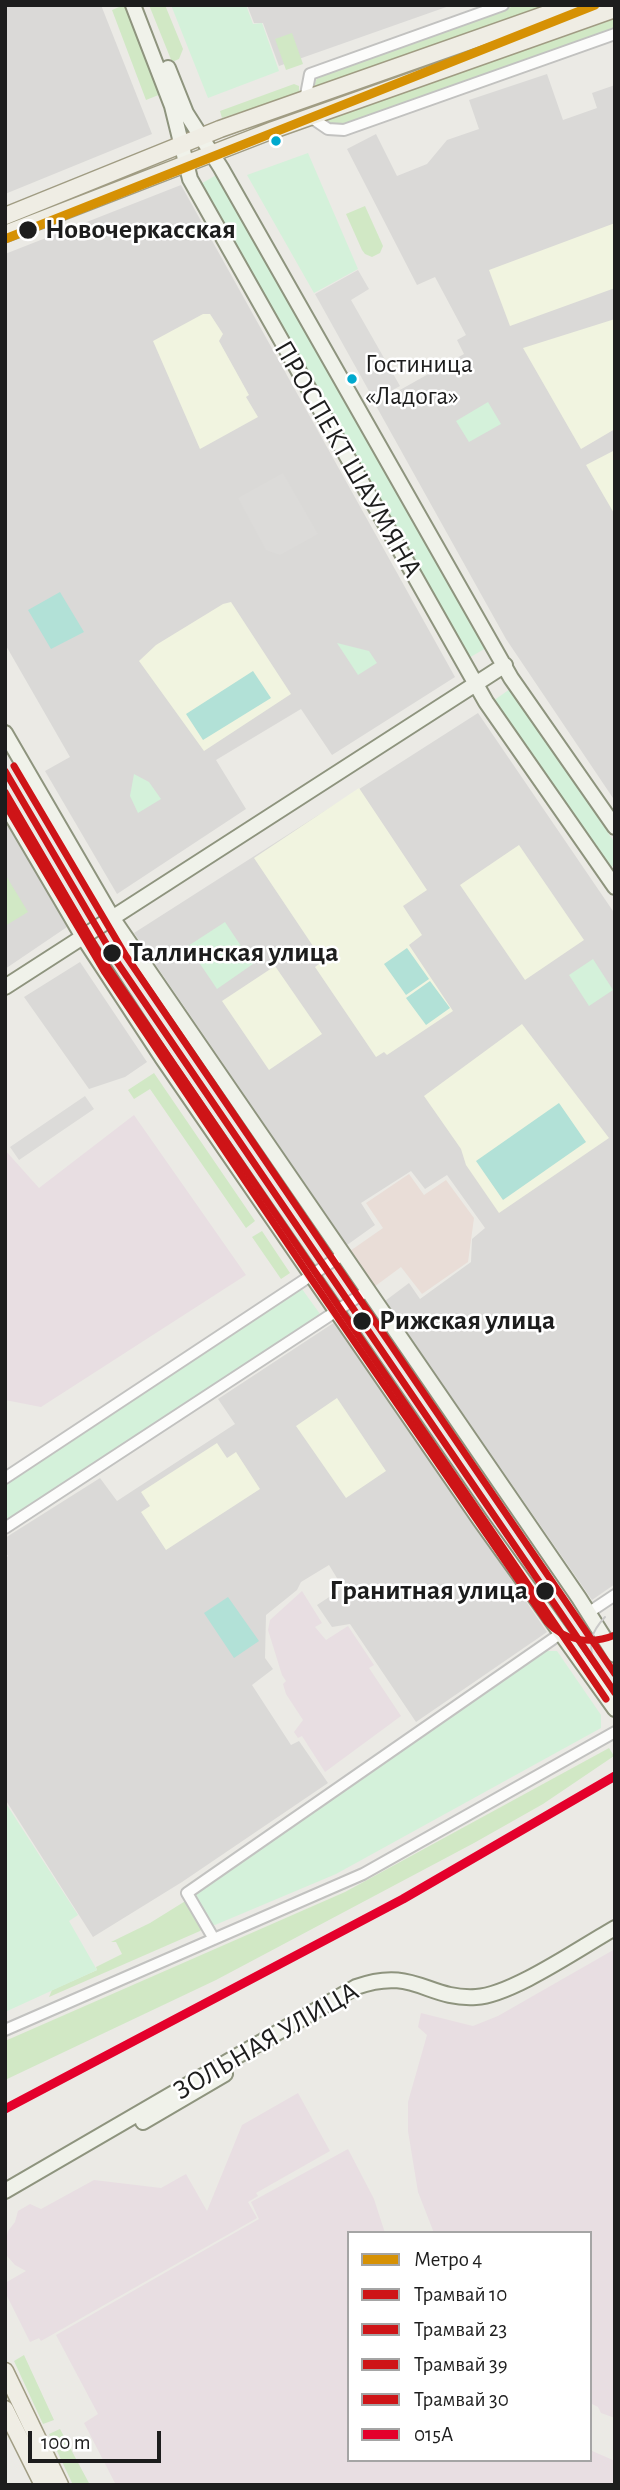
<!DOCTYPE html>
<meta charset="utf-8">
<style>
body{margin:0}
#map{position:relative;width:620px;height:2490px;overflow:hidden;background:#ebeae5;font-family:"Alegreya Sans",sans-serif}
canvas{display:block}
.frame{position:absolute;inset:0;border:7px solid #1d1d1d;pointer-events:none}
.legend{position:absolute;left:347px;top:2231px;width:245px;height:231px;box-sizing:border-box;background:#fff;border:2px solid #a5a5a5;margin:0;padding:9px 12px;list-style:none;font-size:21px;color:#1d1d1d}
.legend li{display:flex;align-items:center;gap:14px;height:35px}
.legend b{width:35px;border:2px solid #a5a5a5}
.scale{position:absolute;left:28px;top:2431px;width:133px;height:32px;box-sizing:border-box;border:4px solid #1d1d1d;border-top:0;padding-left:9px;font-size:21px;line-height:24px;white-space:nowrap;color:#1d1d1d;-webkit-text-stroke:5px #fff;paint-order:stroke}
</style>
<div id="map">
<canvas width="620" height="2490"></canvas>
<div class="frame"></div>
<ul class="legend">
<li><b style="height:9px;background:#d69104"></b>Метро 4</li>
<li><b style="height:9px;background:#ce1417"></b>Трамвай 10</li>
<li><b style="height:9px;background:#ce1417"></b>Трамвай 23</li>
<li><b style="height:9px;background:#ce1417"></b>Трамвай 39</li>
<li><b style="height:9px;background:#ce1417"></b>Трамвай 30</li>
<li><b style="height:9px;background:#e4002b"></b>015А</li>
</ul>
<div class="scale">100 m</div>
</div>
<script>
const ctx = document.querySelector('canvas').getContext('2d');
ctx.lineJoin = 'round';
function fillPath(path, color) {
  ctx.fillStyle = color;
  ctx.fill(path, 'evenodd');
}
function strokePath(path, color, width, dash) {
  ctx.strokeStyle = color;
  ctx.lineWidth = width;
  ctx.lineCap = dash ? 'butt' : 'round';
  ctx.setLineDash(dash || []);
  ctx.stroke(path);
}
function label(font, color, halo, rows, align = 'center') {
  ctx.font = font + ' "Alegreya Sans",sans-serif';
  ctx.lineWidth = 5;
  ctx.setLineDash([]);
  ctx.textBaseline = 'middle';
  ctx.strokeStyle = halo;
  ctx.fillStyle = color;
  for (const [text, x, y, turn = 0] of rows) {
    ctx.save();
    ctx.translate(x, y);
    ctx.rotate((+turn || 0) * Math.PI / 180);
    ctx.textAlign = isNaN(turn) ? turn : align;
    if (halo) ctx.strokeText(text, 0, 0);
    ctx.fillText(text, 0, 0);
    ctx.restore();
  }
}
fillPath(new Path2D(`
 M5 5H101L152 134 5 194Z
 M247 5H452L279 66 263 23H254Z
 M547 74 563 120 597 108 592 93 615 85V801L506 639 375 404 464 354 457 340 466 335 435 277 417 285 347 149 376 134 397 176 427 164 447 140 479 129 469 100Z
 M181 185 455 677 332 755 301 709 216 760 246 809 117 894 45 771 70 757 5 644V254Z
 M478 713 615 914V1584L592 1600 385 1301 409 1283 420 1299 471 1262 472 1239 485 1228 447 1175 425 1189 411 1171 361 1203 375 1225 347 1245 134 933Z
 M5 821 67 927 5 969Z
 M80 962 147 1062 125 1077 89 1089 24 997Z
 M335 1322 547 1632 416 1722 350 1624 332 1627 317 1605 343 1588 329 1565 301 1582 297 1590 266 1615 265 1658 273 1669 252 1685 291 1745 299 1741 328 1783 182 1882 93 1937 5 1799V1558L8 1556 5 1552V1538L100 1478 117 1501 235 1424 218 1399Z`), '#dad9d7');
fillPath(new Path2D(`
 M409 1174 424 1195 446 1180 474 1218 468 1262 422 1294 401 1267 374 1287 350 1251 383 1228 366 1203Z`), '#e9ddd7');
fillPath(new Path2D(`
 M134 1115 246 1275 41 1407 5 1400V1150L39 1188Z
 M302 1591 322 1623 315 1627 326 1640 348 1626 374 1665 369 1668 401 1716 325 1772 302 1736 298 1738 294 1732 303 1720 286 1694 283 1684 286 1681 282 1675 268 1630 270 1620Z
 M615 1949V2418L601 2413 598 2407 590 2403V2233H434L418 2192 408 2131V2102L427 2035 418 2027 421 2013 473 2026 498 2016Z
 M298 2093 330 2151 256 2193 258 2196 248 2202 257 2218 41 2341 39 2338 30 2342 5 2292V2283L26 2271 15 2265 7 2256 5 2245 8 2231 15 2222 18 2211 30 2204 41 2209 94 2180 161 2188 186 2174 207 2211 242 2125Z
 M348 2149 374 2199 385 2233H349V2460H590V2450L615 2461V2485H116L84 2423 98 2414 56 2335 259 2219 251 2202Z`), '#e8dee2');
fillPath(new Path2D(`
 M615 223V288L510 326 489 270Z
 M203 314H210L223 334 219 341 249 395 246 397 258 417 200 449 153 341Z
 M615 319V429L581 449 523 348Z
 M615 450V515L586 465Z
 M231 602 291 694 204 751 139 661 156 645 223 604Z
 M359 788 427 890 403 906 422 935 409 945 453 1011 387 1055 384 1052 376 1057 315 967 323 961 254 858Z
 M519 845 584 940 525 980 460 885Z
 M275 966 322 1034 269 1070 222 1001Z
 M522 1024 609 1138 499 1213 466 1165 461 1149 424 1096Z
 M337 1398 386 1471 346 1498 296 1426Z
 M217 1443 227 1458 236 1452 260 1489 166 1550 141 1512 150 1506 141 1492Z`), '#f1f4e0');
fillPath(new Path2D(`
 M124 5 161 94 146 100 112 10Z
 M149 5H165L183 49 179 59 172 62Z
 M517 5H549L313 88 317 78 323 74Z
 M615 19V28L340 126 325 122 327 119Z
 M292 33 303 64 286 70 275 39Z
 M294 84 299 86V93L222 118 220 111Z
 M365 206 383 246 380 253 372 257 365 254 362 250 346 214Z
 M5 874 28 912 5 926Z
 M154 1073 255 1221 246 1228 150 1089 134 1099 128 1090Z
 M262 1231 290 1273 281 1279 252 1237Z
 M609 1748 614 1756 543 1804 474 1843 216 1980 5 2080V2041L345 1892Z
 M187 1900 203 1928 200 1931 49 1997 52 1990 97 1970 96 1967 122 1954 116 1942H111L150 1923Z
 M24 2355 54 2420 43 2424 14 2361Z
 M60 2429 90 2485H73L49 2434Z`), '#d1e8c5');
fillPath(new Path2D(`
 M171 5H246L253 24 262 23 279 71 208 98Z
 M308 153 358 269 314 293 247 175Z
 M218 174 486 648 467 659 199 185Z
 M488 402 501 424 469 442 456 421Z
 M337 643 369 651 377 663 358 675Z
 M510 689 615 843V864L609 869 493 701Z
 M134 774 149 782 161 799 138 813 130 796Z
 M225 922 253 964 217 989 188 946Z
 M593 959 613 990 589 1006 569 975Z
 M302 1289 320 1314 5 1522V1484Z
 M546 1648 548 1651H557L601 1715V1728L336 1874 215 1925 210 1924 193 1893Z
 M5 1802 78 1915 69 1921 97 1970 5 2012Z`), '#d4f1da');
fillPath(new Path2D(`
 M60 592 84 632 51 649 28 610Z
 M253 671 271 698 203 740 186 714Z
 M407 948 429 979 406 995 384 964Z
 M430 981 450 1008 426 1025 406 998Z
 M559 1103 586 1142 503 1200 476 1161Z
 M228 1597 259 1641 234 1658 204 1613Z`), '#b2e1d7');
fillPath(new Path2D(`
 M358 270 369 289 351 300 400 386 374 400 315 294Z
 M283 473 318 534 280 555 266 550 238 498Z
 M85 1096 94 1109 19 1160 10 1147Z`), '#dcdbd9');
const street = new Path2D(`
 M305 100 310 74 503 5
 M309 116 328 129 344 130 615 34
 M5 1478 342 1255
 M5 1528 367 1291
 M588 1613 615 1595
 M214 1939 187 1893 560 1634
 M5 2030 363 1874 615 1732`);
const secondary = new Path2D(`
 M133 5 172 106 190 179 486 702 615 887
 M168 68 186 113 221 168 511 678 615 827
 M5 733 113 919 579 1598 615 1655
 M5 804 83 937 163 1059 480 1520 615 1709
 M5 987 505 665
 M143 2122 225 2074
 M5 2191 356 1987C414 1966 427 2000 476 1997 512 1995 581 1947 615 1928`);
const primary = new Path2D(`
 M5 216 220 129 572 5
 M5 234 273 130 615 9
 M5 2371 60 2485
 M5 2409 43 2485`);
strokePath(street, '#c2c2c0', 14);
strokePath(secondary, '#8e947e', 18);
strokePath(primary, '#a09c83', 19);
strokePath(street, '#fcfcfb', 10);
strokePath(secondary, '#f0f2ea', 14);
strokePath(primary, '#efede4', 16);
strokePath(new Path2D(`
 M594 1663C588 1643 591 1632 605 1617`), '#cacac9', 2);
strokePath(new Path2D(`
 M5 2109 403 1899 615 1776`), '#e4002b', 9);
strokePath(new Path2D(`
 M5 771 117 962 615 1693`), '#ce1417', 7);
strokePath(new Path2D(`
 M5 792 108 968 606 1699`), '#ce1417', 7);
strokePath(new Path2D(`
 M14 766 126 956 615 1674`), '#ce1417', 7);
strokePath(new Path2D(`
 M5 804 104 971 310 1277 547 1622C564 1641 591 1645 615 1635`), '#ce1417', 7);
strokePath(new Path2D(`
 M5 239 595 5`), '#d69104', 9);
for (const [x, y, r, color] of [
 [276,141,6,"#00a9ce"],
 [28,230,10,"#1d1d1d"],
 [352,379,6,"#00a9ce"],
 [112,953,10,"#1d1d1d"],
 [362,1321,10,"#1d1d1d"],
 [545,1591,10,"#1d1d1d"]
]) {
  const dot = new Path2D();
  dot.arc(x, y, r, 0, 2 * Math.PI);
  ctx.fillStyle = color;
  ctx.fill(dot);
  strokePath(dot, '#fff', 2.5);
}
label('26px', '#1d1d1d', '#fff', [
 ["Гостиница",365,364],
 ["«Ладога»",365,396]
], 'left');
label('bold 28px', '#1d1d1d', '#fff', [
 ["Новочеркасская",45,230],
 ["Таллинская улица",129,953],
 ["Рижская улица",379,1321],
 ["Гранитная улица",528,1591,"right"]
], 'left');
label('28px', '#1d1d1d', '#fff', [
 ["ПРОСПЕКТ ШАУМЯНА",348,459,60],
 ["ЗОЛЬНАЯ УЛИЦА",266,2041,-30]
]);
</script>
